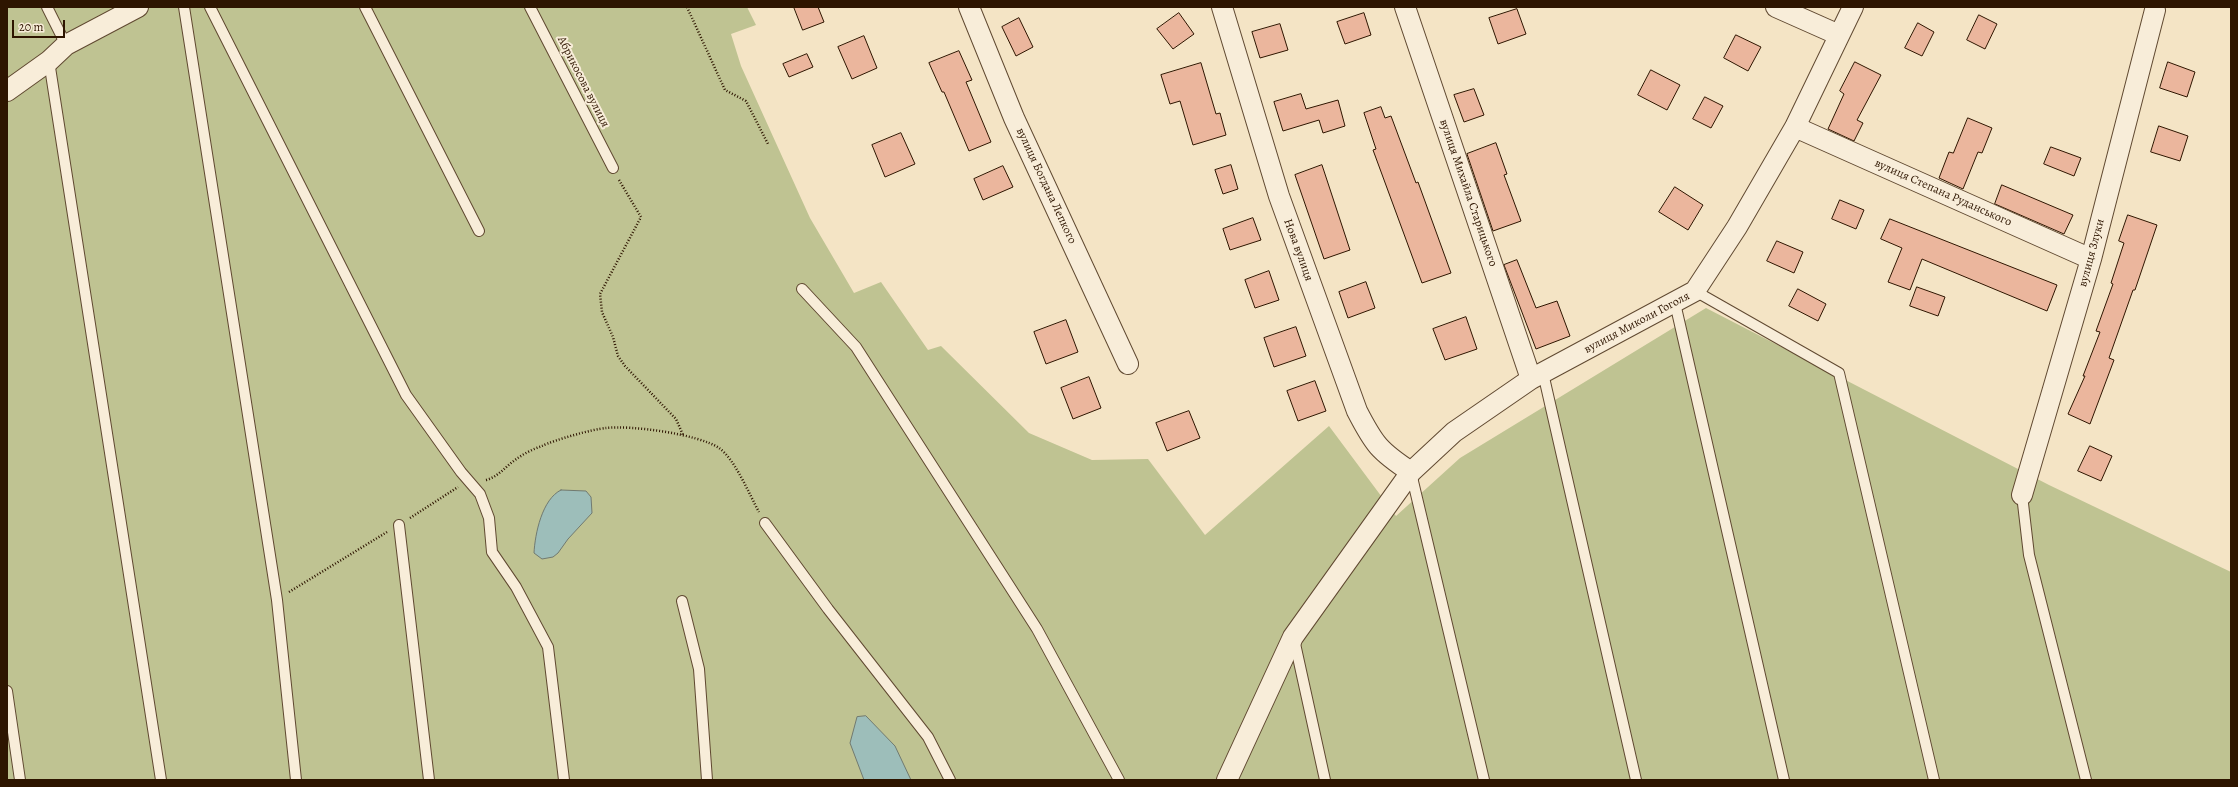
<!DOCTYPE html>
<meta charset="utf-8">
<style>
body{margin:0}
#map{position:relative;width:2238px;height:787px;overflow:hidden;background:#f4e4c5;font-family:Alegreya,serif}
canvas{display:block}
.frame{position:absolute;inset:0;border:8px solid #2e1500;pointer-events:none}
.scale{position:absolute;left:12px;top:20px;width:53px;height:18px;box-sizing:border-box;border:2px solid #2e1500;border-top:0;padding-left:5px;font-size:12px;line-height:14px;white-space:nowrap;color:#2e1500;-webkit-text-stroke:3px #f8edd9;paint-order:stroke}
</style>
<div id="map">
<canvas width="2238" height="787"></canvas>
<div class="frame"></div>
<div class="scale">20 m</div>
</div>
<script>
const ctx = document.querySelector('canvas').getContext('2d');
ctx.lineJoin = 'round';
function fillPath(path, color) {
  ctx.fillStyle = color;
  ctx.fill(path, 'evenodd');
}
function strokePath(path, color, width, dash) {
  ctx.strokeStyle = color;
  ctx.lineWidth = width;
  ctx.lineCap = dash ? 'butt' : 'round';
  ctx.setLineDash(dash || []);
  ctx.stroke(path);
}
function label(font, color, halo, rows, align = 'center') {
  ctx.font = font + ' Alegreya,serif';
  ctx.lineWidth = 4;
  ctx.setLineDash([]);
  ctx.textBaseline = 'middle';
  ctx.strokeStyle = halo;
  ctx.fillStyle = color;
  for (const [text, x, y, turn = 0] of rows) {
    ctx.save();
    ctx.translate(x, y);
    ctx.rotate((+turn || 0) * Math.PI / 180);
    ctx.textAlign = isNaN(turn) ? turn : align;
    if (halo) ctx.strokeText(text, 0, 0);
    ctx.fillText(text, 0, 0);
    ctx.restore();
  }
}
fillPath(new Path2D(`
 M7 7H747L756 25 731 34 741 66 810 218 854 293 881 282 928 350 941 346 1029 433 1092 460 1148 459 1205 535 1329 426 1396 516 1460 458 1706 308 2049 485 2231 572V780H7Z`), '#bfc392');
const water = new Path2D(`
 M561 490 586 491 591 497 592 513 568 539 558 553 553 557 542 559 534 553C535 534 542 499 561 490Z
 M866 716 895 746 911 780H864L850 743 857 717Z`);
fillPath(water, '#9dbeba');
strokePath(water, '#717a70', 1);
const building = new Path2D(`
 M794 7H818L824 22 803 30Z
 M1517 9 1526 34 1498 44 1489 18Z
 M1179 13 1194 34 1173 49 1157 29Z
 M1364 13 1371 35 1345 44 1337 22Z
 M1979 15 1997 24 1985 49 1967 40Z
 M1019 18 1033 47 1016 56 1002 27Z
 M1918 23 1934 32 1922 56 1905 48Z
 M1280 24 1288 50 1260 58 1252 32Z
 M1736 35 1761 47 1748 71 1724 58Z
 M864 36 877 68 852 79 838 47Z
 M959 51 972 80 966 82 991 142 969 151 944 92H942L929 63Z
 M807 54 813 67 789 77 783 64Z
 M1855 62 1881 75 1857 120 1863 123 1854 141 1828 129 1844 94 1840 91Z
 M2168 62 2195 72 2187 97 2160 88Z
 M1201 63 1216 114 1220 113 1226 135 1193 145 1180 101 1170 104 1161 75Z
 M1651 70 1680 85 1667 110 1638 95Z
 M1474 89 1484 115 1464 122 1454 95Z
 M1301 94 1306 109 1338 100 1345 126 1323 133 1319 120 1283 131 1274 102Z
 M1705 97 1723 106 1711 128 1693 119Z
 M1381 107 1385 118 1391 116 1416 183 1418 182 1451 273 1422 283 1373 150 1376 149 1364 113Z
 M1968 118 1992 128 1982 153 1978 152 1963 189 1939 178 1949 152 1953 153Z
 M2159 126 2188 136 2180 161 2151 152Z
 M901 133 915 164 885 177 872 145Z
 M1496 143 1507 174 1504 175 1521 221 1493 231 1467 154Z
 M2051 147 2081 158 2074 176 2044 164Z
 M1231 165 1238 189 1223 194 1215 170Z
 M1322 165 1350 250 1324 259 1295 175Z
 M1003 166 1013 187 983 200 974 179Z
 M2002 185 2073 215 2064 234 1995 204Z
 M1675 187 1703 205 1688 230 1659 212Z
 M1840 200 1864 210 1856 229 1832 219Z
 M2128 215 2157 225 2135 290H2133L2109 358 2114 360 2090 424 2068 414 2085 376H2083L2100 332 2096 331 2113 284 2111 283 2124 243 2119 241Z
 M1253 218 1261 240 1230 250 1223 229Z
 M1890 219 2057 285 2047 311 1922 259 1910 290 1888 282 1902 248 1881 239Z
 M1777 241 1803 252 1794 273 1767 261Z
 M1517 260 1536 308 1557 301 1570 336 1536 349 1504 265Z
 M1269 271 1279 300 1255 308 1245 280Z
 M1366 282 1375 308 1348 318 1339 292Z
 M1917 287 1945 297 1938 316 1910 306Z
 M1798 289 1826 304 1818 321 1789 306Z
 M1466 317 1477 349 1445 360 1433 329Z
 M1066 320 1078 352 1046 364 1034 332Z
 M1296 327 1306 356 1274 367 1264 338Z
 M1089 377 1101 408 1073 419 1061 388Z
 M1315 381 1326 411 1298 421 1287 391Z
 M1189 411 1200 438 1167 451 1156 423Z
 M2090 446 2112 456 2101 481 2078 471Z`);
fillPath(building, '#ebb69d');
strokePath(building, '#2e1500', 1);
const lane = new Path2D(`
 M47 7 66 45
 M184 7 277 600 296 780
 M210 7 406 395 461 472 480 494 489 518 492 552 516 587 548 647 564 780
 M365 7 479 231
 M530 7 613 168
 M49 61 161 780
 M802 289 856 347 1037 629 1119 780
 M1695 291 1839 373 1934 780
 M1675 303 1784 780
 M1543 373 1636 780
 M1411 473 1484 780
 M2022 495 2029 555 2086 780
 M765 523 828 609 928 737 950 780
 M399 525 429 780
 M682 601 699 669 707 780
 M1294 639 1325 780
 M7 691 20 780`);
const street = new Path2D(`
 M969 7 1014 118 1128 364
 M1222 7 1279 196 1357 411C1374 444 1379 451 1411 472
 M1405 7 1531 379
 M1776 7 1839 35
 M7 91 49 61 66 45 138 7
 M1795 127 2091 259
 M2022 495 2091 259 2155 10
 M1227 780 1293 637 1411 472 1454 432 1531 379 1695 291 1737 227 1795 127 1853 7`);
strokePath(lane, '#604931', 12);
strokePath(street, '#604931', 22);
strokePath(new Path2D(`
 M687 7 725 90 746 101 768 144
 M619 180 641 217 600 294 602 312 613 337 618 356 625 366 676 419 683 435
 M486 480C498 477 505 467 515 460 523 454 533 449 542 446 554 440 593 429 606 428 631 425 698 434 719 448 735 459 749 494 759 512
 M410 518 458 487
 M289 592 387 532`), '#2e1500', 2.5, [1, 2]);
strokePath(lane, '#f8edd9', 10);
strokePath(street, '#f8edd9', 20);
label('12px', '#2e1500', '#f8edd9', [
 ["Абрикосова вулиця",583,82,63],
 ["вулиця Богдана Лепкого",1046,186,65],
 ["вулиця Михайла Старицького",1468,193,71],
 ["вулиця Степана Руданського",1943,193,24],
 ["Нова вулиця",1298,250,70],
 ["вулиця Злуки",2092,253,-75],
 ["вулиця Миколи Гоголя",1637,323,-28]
]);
</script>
